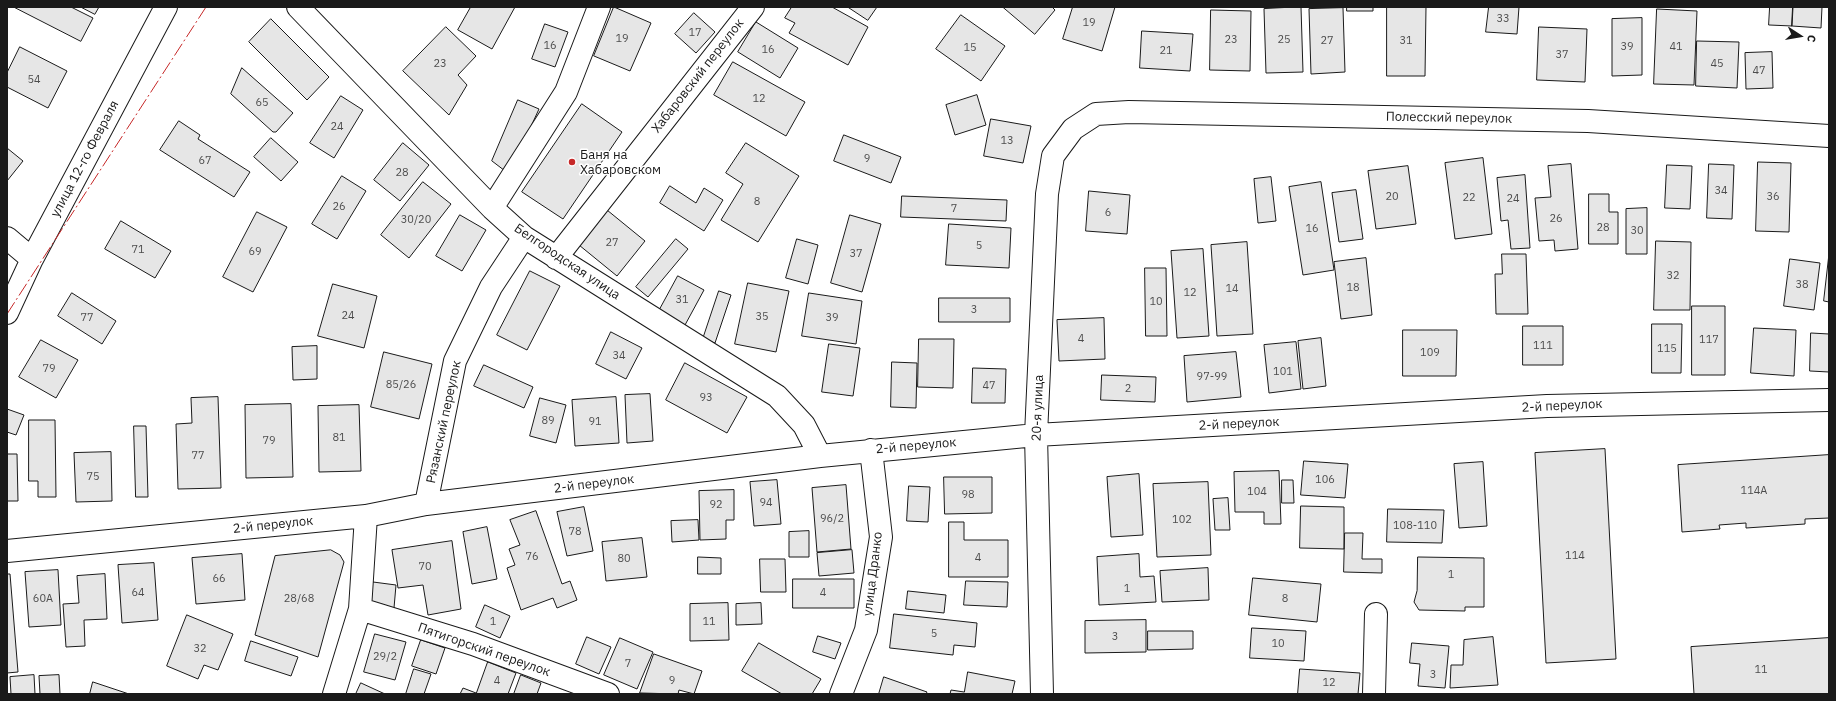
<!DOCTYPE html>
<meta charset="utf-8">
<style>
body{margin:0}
#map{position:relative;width:1836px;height:701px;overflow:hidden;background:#fff;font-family:"IBM Plex Sans",sans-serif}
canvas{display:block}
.frame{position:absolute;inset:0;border:8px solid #1a1a1a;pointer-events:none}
.north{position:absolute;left:1780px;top:16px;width:40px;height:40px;-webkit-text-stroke:3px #fff;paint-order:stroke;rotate:102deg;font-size:11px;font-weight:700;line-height:16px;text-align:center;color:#1a1a1a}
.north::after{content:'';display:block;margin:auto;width:14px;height:18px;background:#1a1a1a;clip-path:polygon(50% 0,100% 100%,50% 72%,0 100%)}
</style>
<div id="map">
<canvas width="1836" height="701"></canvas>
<div class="frame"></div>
<div class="north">С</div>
</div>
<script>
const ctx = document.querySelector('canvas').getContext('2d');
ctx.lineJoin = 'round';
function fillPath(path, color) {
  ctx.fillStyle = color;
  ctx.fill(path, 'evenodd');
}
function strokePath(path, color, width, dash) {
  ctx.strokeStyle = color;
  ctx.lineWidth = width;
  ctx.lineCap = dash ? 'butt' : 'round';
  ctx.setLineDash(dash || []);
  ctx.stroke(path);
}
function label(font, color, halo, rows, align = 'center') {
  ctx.font = font + ' "IBM Plex Sans",sans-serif';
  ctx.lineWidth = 3;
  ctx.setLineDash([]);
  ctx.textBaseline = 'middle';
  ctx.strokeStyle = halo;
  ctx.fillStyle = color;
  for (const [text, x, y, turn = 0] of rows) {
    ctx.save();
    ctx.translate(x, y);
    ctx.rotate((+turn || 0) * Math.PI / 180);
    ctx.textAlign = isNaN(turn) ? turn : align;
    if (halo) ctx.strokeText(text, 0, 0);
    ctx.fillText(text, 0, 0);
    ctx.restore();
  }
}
const building = new Path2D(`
 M14 7H71L93 18 81 41Z
 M81 7H99L95 14Z
 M471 7H515L492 49 458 30Z
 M614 7 651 23 630 71 594 56Z
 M792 7H832L868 27 848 65 789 33 795 23 785 18Z
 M848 7H877L868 20Z
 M1003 7H1052L1055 10 1035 34Z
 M1073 7H1115L1102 51 1063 39Z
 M1301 7 1303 72 1266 73 1264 9Z
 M1347 7H1373V11H1347Z
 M1387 7H1426L1425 76H1387Z
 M1489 7H1519L1517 34 1486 32Z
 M1770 7H1793L1792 26 1769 25Z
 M1793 7H1822L1821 28 1792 26Z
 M1343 8 1345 72 1311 74 1309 9Z
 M1657 9 1697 11 1694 85 1654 84Z
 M1211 10 1251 11 1250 71 1210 70Z
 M694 13 715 32 696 53 675 34Z
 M961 15 1005 46 981 81 936 49Z
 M1642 18V75L1612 76V19Z
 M271 19 329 77 307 100 249 42Z
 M756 22 798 48 780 78 738 52Z
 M545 24 568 32 555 67 532 59Z
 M446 27 476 56 458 75 467 85 449 115 403 71Z
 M1539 27 1587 29 1585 82 1537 80Z
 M1142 31 1193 34 1190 71 1140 68Z
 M1697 41 1739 42 1737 88 1696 86Z
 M20 47 67 71 48 108 7 87V73Z
 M1772 52 1773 88 1746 89 1745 53Z
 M733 62 805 102 786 136 714 95Z
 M242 68 293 113 276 132H273L231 94Z
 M977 95 986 125 955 135 946 105Z
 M341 96 363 110 334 158 310 143Z
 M518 100 539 109 509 174 492 161Z
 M582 104 622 132 563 219 522 192Z
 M991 119 1031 126 1023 163 984 156Z
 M179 121 200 135 198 139 250 172 234 197 160 150Z
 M844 135 901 157 891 183 834 161Z
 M271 138 298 162 281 181 254 157Z
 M403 143 429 165 400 201 374 180Z
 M746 143 799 176 758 242 721 220 743 184 726 173Z
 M7 148 23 161 7 181Z
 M1483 158 1492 234 1455 239 1445 163Z
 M1758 162 1791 163 1789 232 1756 231Z
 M1571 164 1578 249 1555 251 1554 240 1539 241 1535 198 1551 197 1548 166Z
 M1709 164 1734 165 1732 219 1707 218Z
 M1667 165 1692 166 1690 209 1665 208Z
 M1408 166 1416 224 1376 229 1368 171Z
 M1525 175 1530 248 1511 249 1508 220 1501 221 1497 178Z
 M342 176 366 191 337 239 312 224Z
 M1271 177 1276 221 1258 223 1254 179Z
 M423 182 451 204 409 258 381 235Z
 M1321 182 1334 270 1303 275 1289 187Z
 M670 186 696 203 704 188 723 200 704 231 660 203Z
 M1356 190 1363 239 1339 242 1332 193Z
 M1089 191 1130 195 1127 234 1086 231Z
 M1589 194H1609V212H1618V244H1589Z
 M902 196 1007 200 1006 221 901 217Z
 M1647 208V254H1626V209Z
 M607 210 645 241 617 276 579 245Z
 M257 212 287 227 253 292 223 277Z
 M460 215 486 230 462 271 436 256Z
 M850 215 881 224 862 292 831 283Z
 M121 221 171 251 155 278 105 249Z
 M949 224 1011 228 1009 268 946 265Z
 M676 239 688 249 648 297 636 287Z
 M797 239 818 245 808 284 786 278Z
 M1656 241 1691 242 1690 310H1654Z
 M1247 242 1253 334 1217 336 1211 245Z
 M1203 249 1209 336 1177 338 1171 251Z
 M1502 254H1526L1528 314H1496L1495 274H1502Z
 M1829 254V302L1824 301Z
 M1366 258 1372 315 1341 319 1334 262Z
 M1790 259 1820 263 1814 310 1784 306Z
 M1145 268H1166L1167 336H1146Z
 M530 271 560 286 527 350 497 335Z
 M678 276 704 290 685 325 659 311Z
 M748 283 789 291 776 352 735 344Z
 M333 284 377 296 364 348 318 336Z
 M719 291 731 295 715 343 703 339Z
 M72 293 116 321 102 344 58 316Z
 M809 293 862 301 856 344 802 336Z
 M939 298H1010V322H939Z
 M1692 306H1725V375H1692Z
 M1104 318 1105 359 1059 361 1057 320Z
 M1652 324H1682L1681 373H1652Z
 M1523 326H1563V365H1523Z
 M1754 328 1796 330 1794 376 1751 373Z
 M1403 330H1457L1456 376H1403Z
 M611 332 642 348 626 379 596 364Z
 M1811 333 1829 334V372L1810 371Z
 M1321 338 1326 386 1303 389 1298 341Z
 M919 339H954L953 388 918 387Z
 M41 340 78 360 56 398 19 377Z
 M1296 342 1301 389 1269 393 1264 345Z
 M829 344 860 348 853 396 822 392Z
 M317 346V379L293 380 292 347Z
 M384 352 432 364 419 419 371 407Z
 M1236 352 1241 397 1187 402 1184 356Z
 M892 362 917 363 916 408 891 407Z
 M685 363 747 397 727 433 666 400Z
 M484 365 533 387 524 408 474 386Z
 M973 368 1006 369 1005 403H972Z
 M1102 375 1156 377 1155 402 1101 400Z
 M650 394 653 441 627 443 625 395Z
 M218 397 221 488 178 489 176 424 192 423 191 398Z
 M616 397 619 443 575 446 572 400Z
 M540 398 566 405 556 443 530 436Z
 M291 404 293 477 246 478 245 405Z
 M359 405 361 471 319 472 318 406Z
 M7 409 24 415 16 435 7 432Z
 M29 420H55L56 497H38V481H29Z
 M134 426H146L148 497H136Z
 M1605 449 1616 659 1546 663 1535 453Z
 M111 452 112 501 76 502 74 453Z
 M7 454H17L18 501H7Z
 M1829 455V518L1805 519V524L1746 528V523L1719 525 1720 529 1682 532 1678 465Z
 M1304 461 1348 464 1345 498 1301 495Z
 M1483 462 1487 526 1459 528 1454 464Z
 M1279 471 1281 524H1264V512H1235L1234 472Z
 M1139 474 1143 535 1111 537 1107 477Z
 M944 477H992V513L945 514Z
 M777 480 781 524 754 526 750 482Z
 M1282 480H1293L1294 503H1282Z
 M1208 482 1211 555 1157 557 1153 484Z
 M846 485 851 549 817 552 812 488Z
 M909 486 930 487 928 522 907 521Z
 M734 490V520H726V539L700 540 699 491Z
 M1228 498 1230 530H1215L1213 499Z
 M1301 506 1344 507V549L1300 548Z
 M584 507 593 551 567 556 557 512Z
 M1388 509 1444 510 1442 543 1387 542Z
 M536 511 562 584 570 581 577 600 557 608 553 598 521 610 507 568 515 565 509 549 520 545 510 520Z
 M698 520 699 540 672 542 671 521Z
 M949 522H964V540H1008V577H949Z
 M487 527 497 579 472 584 463 532Z
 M809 531V557H789V532Z
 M1345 533H1363L1362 559H1382V573L1344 572Z
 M642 538 647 577 606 581 602 542Z
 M452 541 461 609 428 615 423 585 398 588 392 550Z
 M331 550 340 555 344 562 318 657 255 635 275 556Z
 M852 550 854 573 819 576 817 553Z
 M242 554 245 600 196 604 192 558Z
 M1139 554 1140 577 1154 576 1156 602 1099 605 1097 557Z
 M698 557 721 558V574H698Z
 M1418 557 1484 558V607H1465V611L1419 610 1414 602 1417 591Z
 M760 559H785L786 592H761Z
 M154 563 158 620 122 623 118 565Z
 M1208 568 1209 600 1162 602 1160 571Z
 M58 570 61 625 29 627 25 572Z
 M7 574H10L18 672 7 673Z
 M105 574 107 619 84 620 85 646 66 647 63 604 79 603 77 576Z
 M1253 578 1321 584 1317 622 1249 615Z
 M793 579H854V608H793Z
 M966 581 1008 582 1007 607 964 605Z
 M373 582 396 585 394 608 371 606Z
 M908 591 946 595 944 613 906 609Z
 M728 603 729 640 690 641V604Z
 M761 603 762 624 736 625V604Z
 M485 605 510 616 500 638 476 627Z
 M894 614 977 623 975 647 954 645 953 655 890 648Z
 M187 615 233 634 218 670 204 665 198 679 167 666Z
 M1146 620V652L1085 653V621Z
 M1252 628 1306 631 1304 661 1250 658Z
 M1148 631H1193V649L1148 650Z
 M375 634 406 642 395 680 364 672Z
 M818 636 841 643 835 659 813 652Z
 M587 637 611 647 599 674 576 664Z
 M1493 637 1498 685 1450 688 1451 665H1463L1464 640Z
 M620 638 653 652 637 689 604 675Z
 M1829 638V694H1694L1691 647Z
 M421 640 445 648 436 674 412 666Z
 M251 641 298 657 291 676 245 661Z
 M759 643 821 679 812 694H782L742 671Z
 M1412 643 1449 646 1445 688 1418 686 1420 664 1410 663Z
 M654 654 702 671 694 694 679 690 678 694 640 693Z
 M488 662 516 673 508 694H460L463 688 476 693Z
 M414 669 431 674 424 694H406Z
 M1300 669 1360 673 1358 694H1298Z
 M968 672 1015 681 1012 694H950L951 690 964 692Z
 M34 675 35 694H11L10 677Z
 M59 675 60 694H40L39 676Z
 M521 675 541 683 537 694H514Z
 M884 677 927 692 926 694H879Z
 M93 682 129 694H90Z
 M361 683 385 694H356Z`);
fillPath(building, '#e6e6e6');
strokePath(building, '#1a1a1a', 1);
const minor = new Path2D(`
 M298 7 492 208 524 237 777 396 804 425 820 456
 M492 208 566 92 599 7
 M7 238 32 259
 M556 258 753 7
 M7 313 32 259 166 7
 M426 504 455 361 491 287 524 237
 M7 551 366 516 426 504 820 456 1036 435 1547 406 1829 400
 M360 609 473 644 608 694
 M334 694 360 609 366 516
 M841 694 866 630 881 537 871 450
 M1042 694 1036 435 1047 194 1053 156 1073 129 1096 114 1129 112 1588 121 1829 136
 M1374 694 1376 614`);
strokePath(minor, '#1a1a1a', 24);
strokePath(minor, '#fff', 22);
strokePath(new Path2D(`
 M7 314 206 7`), '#c62828', 1, [14, 3, 2, 3]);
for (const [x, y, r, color] of [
 [572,162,4,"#c62828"]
]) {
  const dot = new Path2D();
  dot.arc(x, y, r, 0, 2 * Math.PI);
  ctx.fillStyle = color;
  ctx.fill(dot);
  strokePath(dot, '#fff', 1.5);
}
label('11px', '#4d4d4d', null, [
 ["33",1503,19],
 ["19",1089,23],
 ["17",695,33],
 ["19",622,39],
 ["23",1231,40],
 ["25",1284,40],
 ["27",1327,41],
 ["31",1406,41],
 ["16",550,46],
 ["39",1627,47],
 ["41",1676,47],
 ["15",970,48],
 ["16",768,50],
 ["21",1166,51],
 ["37",1562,55],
 ["23",440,64],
 ["45",1717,64],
 ["47",1759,71],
 ["54",34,80],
 ["12",759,99],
 ["65",262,103],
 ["24",337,127],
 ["13",1007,141],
 ["9",867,159],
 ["67",205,161],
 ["28",402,173],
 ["34",1721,191],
 ["20",1392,197],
 ["36",1773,197],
 ["22",1469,198],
 ["24",1513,199],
 ["8",757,202],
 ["26",339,207],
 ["7",954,209],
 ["6",1108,213],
 ["26",1556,219],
 ["30/20",416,220],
 ["28",1603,228],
 ["16",1312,229],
 ["30",1637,231],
 ["27",612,243],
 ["5",979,246],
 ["71",138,250],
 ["69",255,252],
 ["37",856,254],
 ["32",1673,276],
 ["38",1802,285],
 ["18",1353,288],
 ["14",1232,289],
 ["12",1190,293],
 ["31",682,300],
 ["10",1156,302],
 ["3",974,310],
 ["24",348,316],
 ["35",762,317],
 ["77",87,318],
 ["39",832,318],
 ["4",1081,339],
 ["117",1709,340],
 ["111",1543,346],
 ["115",1667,349],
 ["109",1430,353],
 ["34",619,356],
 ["79",49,369],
 ["101",1283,372],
 ["97-99",1212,377],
 ["85/26",401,385],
 ["47",989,386],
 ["2",1128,389],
 ["93",706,398],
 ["89",548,421],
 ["91",595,422],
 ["81",339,438],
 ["79",269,441],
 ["77",198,456],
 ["75",93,477],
 ["106",1325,480],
 ["114А",1754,491],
 ["104",1257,492],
 ["98",968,495],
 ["94",766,503],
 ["92",716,505],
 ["96/2",832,519],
 ["102",1182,520],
 ["108-110",1415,526],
 ["78",575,532],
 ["114",1575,556],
 ["76",532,557],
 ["4",978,558],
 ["80",624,559],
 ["70",425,567],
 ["1",1451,575],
 ["66",219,579],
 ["1",1127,589],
 ["64",138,593],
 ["4",823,593],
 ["60А",43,599],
 ["28/68",299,599],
 ["8",1285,599],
 ["1",493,622],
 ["11",709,622],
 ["5",934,634],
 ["3",1115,637],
 ["10",1278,644],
 ["32",200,649],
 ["29/2",385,657],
 ["7",628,664],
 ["11",1761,670],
 ["3",1433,675],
 ["4",497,681],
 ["9",672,681],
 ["12",1329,683]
]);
label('13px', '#1a1a1a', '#fff', [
 ["Хабаровский переулок",698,76,-52],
 ["Полесский переулок",1449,118,1],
 ["улица 12-го Февраля",85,159,-62],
 ["Белгородская улица",567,262,34],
 ["2-й переулок",1562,406,-3],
 ["20-я улица",1038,408,-88],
 ["Рязанский переулок",444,422,-78],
 ["2-й переулок",1239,424,-3],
 ["2-й переулок",916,446,-5],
 ["2-й переулок",594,484,-7],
 ["2-й переулок",273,525,-6],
 ["улица Дранко",873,574,-83],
 ["Пятигорский переулок",484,650,19]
]);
label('13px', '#1a1a1a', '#fff', [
 ["Баня на",580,155],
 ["Хабаровском",580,170]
], 'left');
</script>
